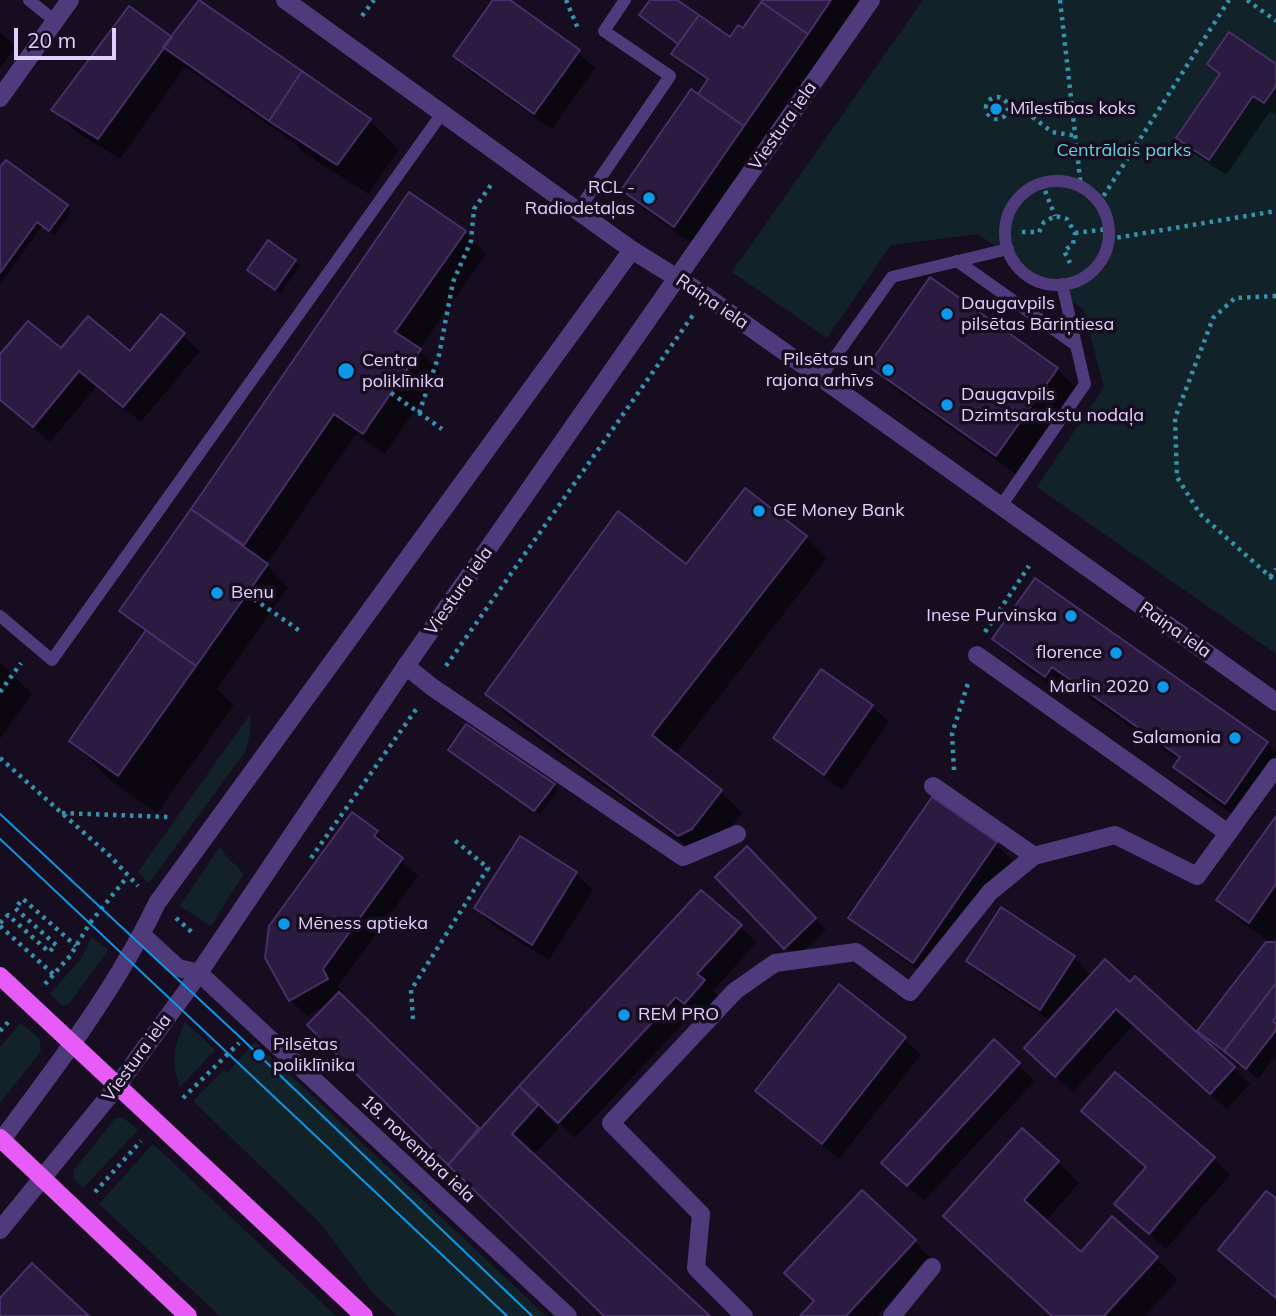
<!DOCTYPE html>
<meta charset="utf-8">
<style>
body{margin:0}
#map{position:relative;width:1276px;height:1316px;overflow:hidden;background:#160e20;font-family:Mulish,sans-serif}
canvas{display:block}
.scale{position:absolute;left:14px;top:28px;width:102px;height:32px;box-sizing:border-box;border:4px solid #e1cffd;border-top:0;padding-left:9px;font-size:21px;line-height:24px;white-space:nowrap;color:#e1cffd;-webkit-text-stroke:5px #160e20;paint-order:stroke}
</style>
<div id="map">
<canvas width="1276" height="1316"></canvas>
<div class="scale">20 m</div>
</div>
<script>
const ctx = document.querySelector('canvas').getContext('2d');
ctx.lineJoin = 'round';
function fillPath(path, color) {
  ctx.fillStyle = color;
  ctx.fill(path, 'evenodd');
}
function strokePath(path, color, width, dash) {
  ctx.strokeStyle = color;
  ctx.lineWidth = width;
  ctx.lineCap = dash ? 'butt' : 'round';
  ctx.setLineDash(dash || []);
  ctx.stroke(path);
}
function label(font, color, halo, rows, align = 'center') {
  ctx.font = font + ' Mulish,sans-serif';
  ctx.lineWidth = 7;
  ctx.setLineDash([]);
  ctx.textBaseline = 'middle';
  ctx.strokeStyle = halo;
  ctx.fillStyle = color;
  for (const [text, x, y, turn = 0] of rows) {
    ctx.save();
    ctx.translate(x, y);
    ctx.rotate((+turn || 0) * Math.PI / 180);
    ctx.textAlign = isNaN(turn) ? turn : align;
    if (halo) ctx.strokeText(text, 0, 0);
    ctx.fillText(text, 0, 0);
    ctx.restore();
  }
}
fillPath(new Path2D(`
 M923 0H1276V654L1037 487 1104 387 1083 309 978 234 891 245 827 338 732 272Z
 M251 713 250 734 245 752 149 883 138 872Z
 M219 848 222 849C227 862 239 864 243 875L211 926 180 906Z
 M92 937 108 950 69 1004 62 1005 50 994 80 960Z
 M185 1022 215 1050 180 1087C171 1063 174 1044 185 1022Z
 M21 1023 39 1038 41 1051 0 1103V1047Z
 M255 1042 546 1316H397L372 1292 320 1223 193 1101 224 1070 227 1073Z
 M122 1117 138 1130 83 1188 74 1179V1170L115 1119Z
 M153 1144 336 1316H220L99 1204Z`), '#112329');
fillPath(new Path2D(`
 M496 0H506L578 52 595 68 552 129 472 73 456 56Z
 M652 0H674L730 40 744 31 765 0H860L691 243 639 206 623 189 708 82 690 70 674 54 679 46 641 15Z
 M0 31 15 47 0 68Z
 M172 39 369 120 399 150 368 194 301 151 293 142 185 67 120 159 75 131 54 109Z
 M1209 64 1276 66V115L1270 111 1226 175 1195 154 1179 138 1221 76Z
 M0 170 67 206 72 211 54 235 42 226 0 284Z
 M410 194 465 233 486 254 419 350 441 372 385 454 356 434 266 565 288 587 217 689 234 705 157 813 109 779 71 740 146 634 121 611Z
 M295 261 300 266 281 293 254 275Z
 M161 316 200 351 141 422 97 386 50 442 0 400V357L62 351 130 354Z
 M871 366 1057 369 1079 390 1018 476 892 387Z
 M806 537 827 558 674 755 721 792 742 813 713 851 701 856 508 716 487 694 686 567Z
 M994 639 1267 744 1276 753V782L1247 824 1196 789 1175 767 1179 761 1074 687 1067 697 1016 661Z
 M0 662 32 694 0 739Z
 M821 672 872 706 889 722 842 790 792 754 775 738Z
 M450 750 554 785 558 790 540 814Z
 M933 799 996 844 1012 860 930 978 867 934 850 917Z
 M1276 819V936L1271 943 1240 921 1218 900Z
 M377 832 393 849 391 851 418 876 338 986 344 996 342 997 480 1131 701 892 757 942 713 991 720 997 701 1019 694 1012 575 1138 547 1111 545 1114 559 1128 533 1156 707 1316H606L309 1025 328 1004 307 1016 290 1000 267 958Z
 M520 838 576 874 593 890 549 960 492 925 476 908Z
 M747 849 826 930 796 958 718 877Z
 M1002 910 1074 958 1092 976 1233 1068 1250 1084 1227 1109 1134 1024 1073 1092 1043 1065 1051 1021 985 977 968 961Z
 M1276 944V1055L1258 1079 1231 1056Z
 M839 987 905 1039 921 1055 839 1159 774 1107 758 1091Z
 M1018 1065 1035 1081 924 1201 900 1179Z
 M1083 1111 1213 1158 1230 1175 1166 1249 1116 1204 1147 1168Z
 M1058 1162 1079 1183 1045 1222 1081 1254 1156 1258 1178 1280 1145 1316H1052L945 1216Z
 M862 1192 931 1258 877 1316H802L816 1301Z
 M1276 1201V1299L1220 1250Z`), '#0007');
const building = new Path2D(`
 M199 0 302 71 269 121 163 47Z
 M493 0H510L580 50 534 114 453 56Z
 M650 0H677L699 15 678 44 639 15Z
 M763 0H831L808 34 761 2Z
 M761 2 808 34 744 126 698 94 708 79 671 54 699 15 730 37 738 25 743 28Z
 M129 6 172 37 98 139 51 110Z
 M1229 32 1276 64V86L1264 103 1253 96 1209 160 1176 138 1220 74 1207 64Z
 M302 71 371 119 337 165 269 121Z
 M691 89 744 126 674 227 621 190Z
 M6 160 68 205 49 231 37 222 0 273V167Z
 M409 192 466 231 395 332 421 349 363 434 334 414 244 545 191 509Z
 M268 240 296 260 275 290 247 270Z
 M930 277 1058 368 996 456 868 366Z
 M161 314 185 333 123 407 79 371 33 427 0 400V354L28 321 61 348 88 316 130 351Z
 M745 488 807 536 652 735 722 790 692 829 678 836 485 694 618 511 686 564Z
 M191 509 268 564 196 666 119 611Z
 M1035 578 1268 742 1225 804 1173 767 1180 757 1052 667 1045 677 992 639Z
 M146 630 196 666 118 776 69 741Z
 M821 669 873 705 824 775 773 738Z
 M466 724 555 784 534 811 448 750Z
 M932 797 997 842 913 963 848 918Z
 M352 812 378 831 374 836 403 858 323 969 328 979 289 1001 265 958 269 926Z
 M1276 816V884L1249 923 1216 900Z
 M520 836 577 872 532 945 474 908Z
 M747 846 816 918 784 949 715 877Z
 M701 890 742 925 697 974 705 980 684 1004 676 997 558 1123 519 1086Z
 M1001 907 1075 956 1040 1010 966 961Z
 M1266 942H1276V983L1224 1051 1197 1031Z
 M1105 959 1130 982 1135 976 1235 1067 1210 1094 1116 1009 1055 1077 1024 1048Z
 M1276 983V1017L1273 1021 1276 1024V1030L1246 1069 1224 1051Z
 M839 984 906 1037 822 1144 755 1091Z
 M339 992 479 1128 448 1165 307 1025Z
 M994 1039 1020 1063 907 1186 881 1163Z
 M1115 1072 1215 1157 1149 1234 1114 1204 1146 1167 1081 1111Z
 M519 1086 538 1105 512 1134 710 1316H604L448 1165Z
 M1022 1128 1059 1161 1024 1200 1081 1252 1112 1216 1158 1257 1104 1316H1052L943 1216Z
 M862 1190 916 1240 846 1316H800L814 1301 784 1273Z
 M1266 1191 1276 1198V1298L1218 1250Z
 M32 1263 35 1266 89 1316H0V1298Z`);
fillPath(building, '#2c1b40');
strokePath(building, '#4a2e6a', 2);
strokePath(new Path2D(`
 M566 0 579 31
 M1060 0 1081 187
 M1247 0 1276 21
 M362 16 374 0
 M986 108a11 11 0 1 1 22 0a11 11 0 1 1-22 0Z
 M1009 108 1026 112 1052 132 1077 136
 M1042 183 1055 216
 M1099 203 1229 0
 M1022 232H1039L1044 222 1055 216 1067 219 1075 233 1073 244 1064 251 1070 263
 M1075 233 1108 229
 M1109 239 1276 211
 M1276 296 1235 298 1213 318 1175 418 1177 477 1200 514 1276 582
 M391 393 442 429
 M419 413 439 355 453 282 471 241 474 209 491 185
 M1270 577 1276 569
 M247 594 300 631
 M985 632 1029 566
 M446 666 693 315
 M0 692 21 663
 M0 758 110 856 138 886
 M954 770 952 734 969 680
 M62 813 169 817
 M311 858 417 708
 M176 918 195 935
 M0 923 8 915 49 952 56 945 15 908 23 899 76 946
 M0 926 53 974
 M45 984 70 956 90 923 127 877
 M413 1019 411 990 488 868 452 838
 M0 1031 11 1019
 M183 1098 239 1043
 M95 1192 141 1141`), '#3492ac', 4.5, [3.5, 5]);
strokePath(new Path2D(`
 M29 0 55 21
 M1005 233a52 52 0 1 1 104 0a52 52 0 1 1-104 0Z
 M577 212 670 76 604 31 625 0
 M957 261 1076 345
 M820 378 892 277 1008 249
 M1001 506 1085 384 1062 284
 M0 616 52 660 443 112`), '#4f3b7c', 12);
strokePath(new Path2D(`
 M285 0 632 250
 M0 98 70 0
 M977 655 1228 833
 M406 666 432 687 683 857 737 834
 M933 786 1034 856
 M142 935 178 968 199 973 568 1316
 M744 1316 696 1268 701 1214 611 1123 735 991 775 963 856 952 910 992 990 892 1034 856 1115 835 1197 876 1276 767
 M892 1316 932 1267`), '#4f3b7c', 18);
strokePath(new Path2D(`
 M0 1142C57 1066 116 989 157 903L632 250 706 296 1276 702
 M0 1230 118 1085 188 989 406 666 871 0`), '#4f3b7c', 18);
strokePath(new Path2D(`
 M0 976 364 1316
 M0 1138 188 1316`), '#e75cf7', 18);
strokePath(new Path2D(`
 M0 814 242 1039 532 1316
 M0 839 507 1316`), '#0c98eb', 2);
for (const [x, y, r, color] of [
 [996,109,7,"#0c98eb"],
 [649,198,7,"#0c98eb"],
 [947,314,7,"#0c98eb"],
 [888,370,7,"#0c98eb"],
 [346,371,9,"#0c98eb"],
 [947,405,7,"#0c98eb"],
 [759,511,7,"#0c98eb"],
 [217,593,7,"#0c98eb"],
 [1071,616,7,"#0c98eb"],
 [1116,653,7,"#0c98eb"],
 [1163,687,7,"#0c98eb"],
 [1235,738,7,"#0c98eb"],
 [284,924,7,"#0c98eb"],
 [624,1015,7,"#0c98eb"],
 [259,1055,7,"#0c98eb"]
]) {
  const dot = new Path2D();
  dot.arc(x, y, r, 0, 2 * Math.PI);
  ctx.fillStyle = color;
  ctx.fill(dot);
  strokePath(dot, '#160e20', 2.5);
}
label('18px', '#e1cffd', '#160e20', [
 ["Mīlestības koks",1010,109],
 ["RCL -",635,188,"right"],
 ["Radiodetaļas",635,209,"right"],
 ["Daugavpils",961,304],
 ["pilsētas Bāriņtiesa",961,325],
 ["Pilsētas un",874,360,"right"],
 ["rajona arhīvs",874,381,"right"],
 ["Centra",362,361],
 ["poliklīnika",362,382],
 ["Daugavpils",961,395],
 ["Dzimtsarakstu nodaļa",961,416],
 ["GE Money Bank",773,511],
 ["Benu",231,593],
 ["Inese Purvinska",1057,616,"right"],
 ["florence",1102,653,"right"],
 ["Marlin 2020",1149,687,"right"],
 ["Salamonia",1221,738,"right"],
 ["Mēness aptieka",298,924],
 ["REM PRO",638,1015],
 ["Pilsētas",273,1045],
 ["poliklīnika",273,1066]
], 'left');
label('18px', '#e1cffd', '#160e20', [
 ["Viestura iela",783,126,-55],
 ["Raiņa iela",712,302,34],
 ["Viestura iela",459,591,-55],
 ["Raiņa iela",1175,630,35],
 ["Viestura iela",137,1058,-54],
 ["18. novembra iela",418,1149,43]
]);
label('18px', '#5fd5d8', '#160e20', [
 ["Centrālais parks",1124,151]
]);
</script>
